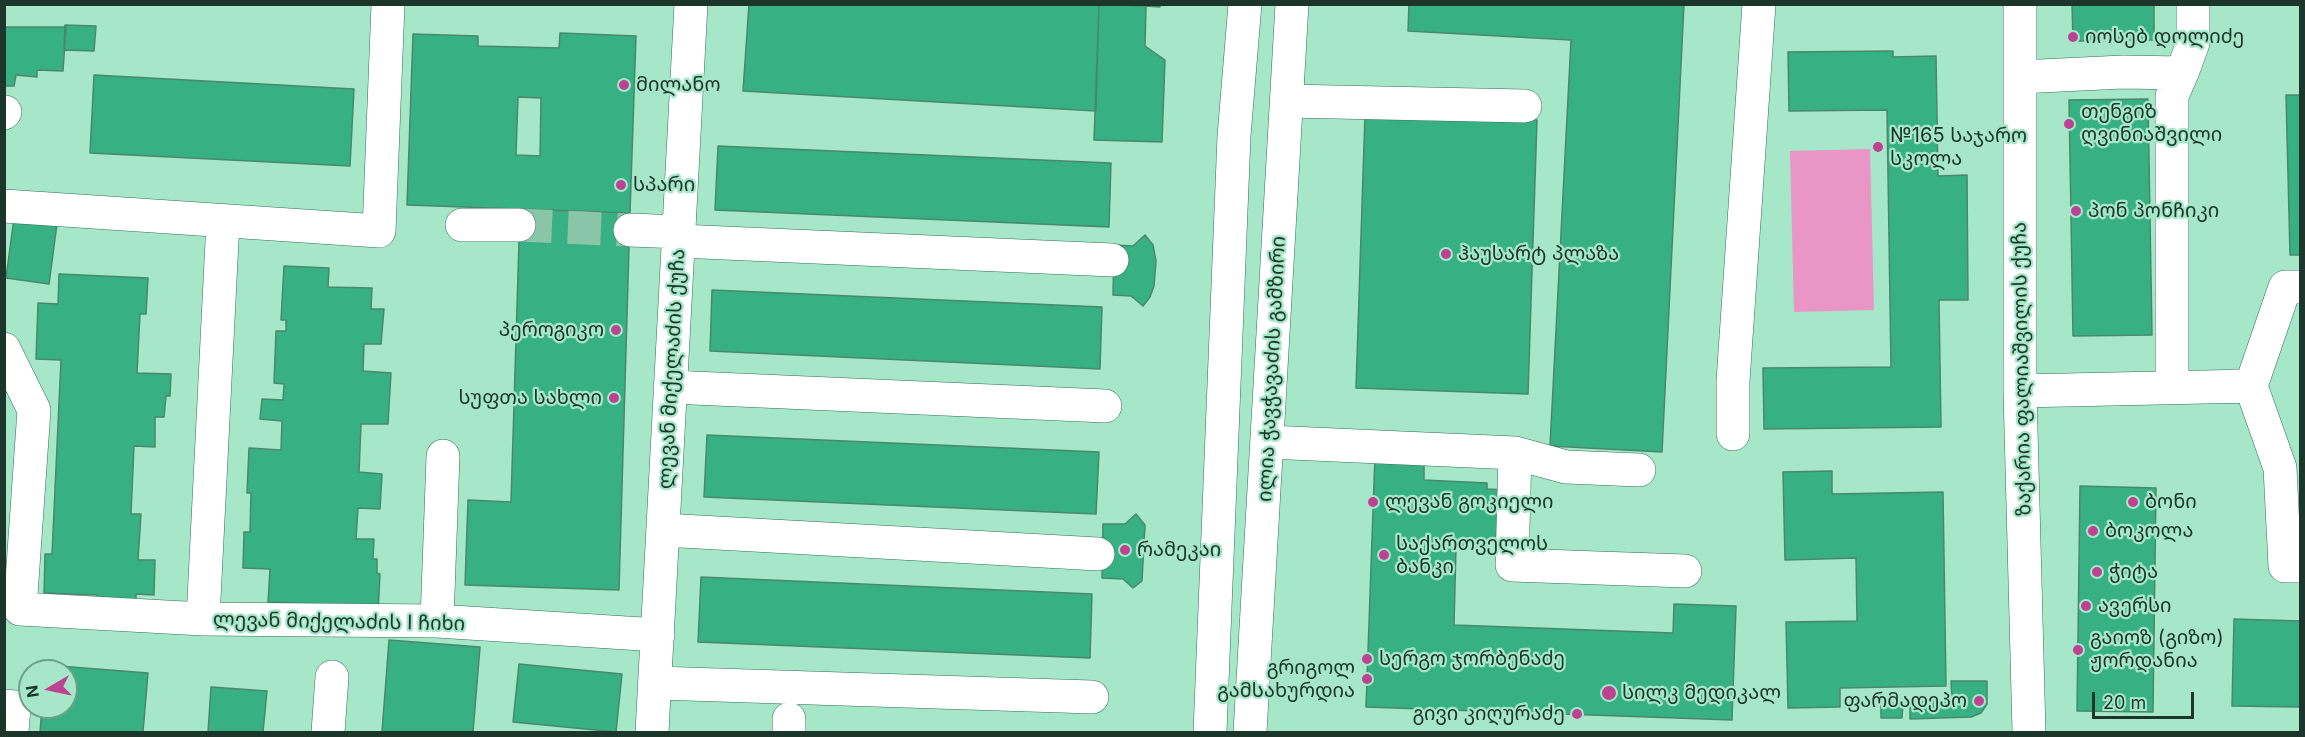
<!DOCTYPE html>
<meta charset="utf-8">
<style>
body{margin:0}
#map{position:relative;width:2305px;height:737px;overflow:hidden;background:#a6e7c9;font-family:Inter,sans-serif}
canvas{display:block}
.frame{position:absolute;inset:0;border:6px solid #1c362b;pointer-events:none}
.north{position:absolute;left:18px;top:659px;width:60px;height:60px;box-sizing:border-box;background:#a6e7c9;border:2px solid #6fa08a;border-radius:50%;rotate:261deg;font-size:16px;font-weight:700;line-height:24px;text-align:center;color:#1c362b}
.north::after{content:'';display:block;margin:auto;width:21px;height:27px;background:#bd4292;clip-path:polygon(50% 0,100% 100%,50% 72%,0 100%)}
.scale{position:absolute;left:2092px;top:692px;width:102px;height:27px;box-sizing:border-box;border:3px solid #1c362b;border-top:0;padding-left:8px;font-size:18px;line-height:21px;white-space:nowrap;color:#1c362b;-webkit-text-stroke:4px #a6e7c9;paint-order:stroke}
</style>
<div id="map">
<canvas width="2305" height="737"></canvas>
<div class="frame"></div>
<div class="north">N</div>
<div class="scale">20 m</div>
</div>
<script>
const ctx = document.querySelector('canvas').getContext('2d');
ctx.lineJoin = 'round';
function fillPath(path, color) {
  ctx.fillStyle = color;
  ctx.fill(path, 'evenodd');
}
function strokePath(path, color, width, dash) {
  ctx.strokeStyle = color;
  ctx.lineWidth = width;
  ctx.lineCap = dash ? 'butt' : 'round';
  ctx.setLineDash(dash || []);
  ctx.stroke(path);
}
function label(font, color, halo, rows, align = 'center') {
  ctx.font = font + ' Inter,"Noto Sans Georgian",sans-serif';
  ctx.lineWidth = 4.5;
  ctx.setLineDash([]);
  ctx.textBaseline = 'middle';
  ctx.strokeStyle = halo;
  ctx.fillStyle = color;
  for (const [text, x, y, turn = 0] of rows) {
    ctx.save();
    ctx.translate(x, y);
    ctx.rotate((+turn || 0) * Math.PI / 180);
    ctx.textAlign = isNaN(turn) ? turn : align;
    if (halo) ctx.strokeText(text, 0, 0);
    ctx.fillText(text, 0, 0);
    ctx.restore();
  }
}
fillPath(new Path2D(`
 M1870 149 1874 310 1794 312 1790 151Z`), '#e996c7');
const building = new Path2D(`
 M749 4H1099L1096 111 743 91Z
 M1099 4 1146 6 1145 46 1165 60 1162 142 1094 140Z
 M1116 4H1160V7Z
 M1409 4H1684L1662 452 1550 446 1571 40 1408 31Z
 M2072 4H2154V40L2073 41Z
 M65 25 96 26 94 51 64 50Z
 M4 27H66L63 71 37 70V77L16 75 14 86H4Z
 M560 33 636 36 630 213 407 205 413 34 478 36V46L559 48ZM518 97 541 98 540 156 516 155Z
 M1893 51V57L1936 56 1938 176 1967 175 1968 300H1939L1941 427 1764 429 1763 368 1891 367 1887 110 1789 111 1788 52Z
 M94 75 354 89 350 166 90 153Z
 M2286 95H2300V255H2290Z
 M2148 99 2152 335 2073 336 2069 100Z
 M1365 114 1537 120 1528 394 1356 388Z
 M718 146 1111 163 1109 227 715 210Z
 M520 209 630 213 619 590 465 585 468 500 511 502Z
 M14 218 57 224 49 284 6 278Z
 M1145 235 1153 245 1156 261 1154 286 1150 297 1143 306 1131 296 1113 295 1114 245 1133 246Z
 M284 266 329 268 328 287 372 288 371 309H384L381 344H364L363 371 391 373 388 424H361L359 472 382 474 380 509 358 508 356 539H374L373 559H377V573L380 574 378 613 356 606 268 602 270 569 243 568 244 532H250L251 493H247L249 448 281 450 282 421 260 419 262 399 283 400 284 384 274 383 276 331H286V320H281Z
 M59 274 148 278 146 314H140L137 373 171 374 170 396H166L164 417H155V447L134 446 131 514H141L138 560H155L154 595 136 594V612L96 610 97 595 44 593 45 554H52L61 360 36 359 38 303 58 304Z
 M712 290 1102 307 1100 369 710 351Z
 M707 435 1099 452 1096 514 704 497Z
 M1375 455 1424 457V480L1487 483V489L1506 490 1504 541 1479 540 1478 549 1456 548 1454 625 1673 633 1674 604 1736 606 1732 720 1366 707Z
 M1832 471V494L1943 492 1946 686 1840 688V707L1788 708 1786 622 1857 621 1856 558 1785 560 1783 472Z
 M2080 486 2156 488 2153 712 2077 711Z
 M1136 514 1145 525 1142 581 1133 588 1123 579 1102 578 1103 524H1125Z
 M701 577 1092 594 1090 658 698 642Z
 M2234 619 2300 621V707L2232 706Z
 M389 640 480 647 473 732H382Z
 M519 664 622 674 616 732 513 722Z
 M46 665 148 673 143 732H40L42 707H66V671H45Z
 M1951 681H1987V704L1981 713 1971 717 1910 719V702L1952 701Z
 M211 687 267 691 263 732H208Z
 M1881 703H1903L1902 718H1881Z`);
fillPath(building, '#37b184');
strokePath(building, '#49886d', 1.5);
strokePath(new Path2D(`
 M519 225 630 230`), '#8ac4a9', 33, [33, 16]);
const minor = new Path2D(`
 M2020 4V391L2029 732
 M2020 77 2123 72 2182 73 2193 43V4
 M1287 101 1525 106
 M4 113 5 112
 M4 206 379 231 388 4
 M462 225H519
 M630 230 680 232
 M679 241 1112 260
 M4 349 34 410 20 609 203 619 437 621 658 635
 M2251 386 2280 468 2285 566H2300
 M670 387 1105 406
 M2172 387V96L2182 73
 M2020 391 2251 386 2285 287H2300
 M1733 434V381L1759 4
 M1268 442 1515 453 1512 565 1685 571
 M1515 453 1566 467 1639 470
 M663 530 1098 554
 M203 619 223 221
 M437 621 443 456
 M656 683 1092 697
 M4 706 14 707 12 732
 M328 732 332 677
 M652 732 691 4
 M789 732V719`);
const major = new Path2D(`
 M1210 732 1234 136 1245 4
 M1250 732 1292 4`);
strokePath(minor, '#306f56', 34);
strokePath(major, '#306f56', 34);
strokePath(minor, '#fff', 33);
strokePath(major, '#fff', 33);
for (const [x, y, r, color] of [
 [2073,37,6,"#bd4292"],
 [624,85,6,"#bd4292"],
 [2069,124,6,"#bd4292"],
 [1878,147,6,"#bd4292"],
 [621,185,6,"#bd4292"],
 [2076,211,6,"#bd4292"],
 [1446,254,6,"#bd4292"],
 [616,330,6,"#bd4292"],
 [614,398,6,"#bd4292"],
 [1373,502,6,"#bd4292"],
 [2133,502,6,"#bd4292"],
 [2093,531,6,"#bd4292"],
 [1125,550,6,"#bd4292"],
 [1384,555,6,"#bd4292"],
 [2097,572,6,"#bd4292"],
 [2086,606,6,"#bd4292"],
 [2078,650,6,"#bd4292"],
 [1367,659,6,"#bd4292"],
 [1367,679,6,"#bd4292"],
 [1609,693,8,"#bd4292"],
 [1979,701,6,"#bd4292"],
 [1577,714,6,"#bd4292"]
]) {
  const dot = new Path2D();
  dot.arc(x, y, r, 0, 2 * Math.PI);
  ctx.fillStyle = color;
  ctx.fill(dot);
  strokePath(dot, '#a6e7c9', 2);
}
label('20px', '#1c362b', '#a6e7c9', [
 ["იოსებ დოლიძე",2085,37],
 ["მილანო",636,85],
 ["თენგიზ",2081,112],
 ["ღვინიაშვილი",2081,135],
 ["№165 საჯარო",1890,136],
 ["სკოლა",1890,159],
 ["სპარი",633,185],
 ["პონ პონჩიკი",2088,211],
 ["ჰაუსარტ პლაზა",1458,254],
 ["პეროგიკო",604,330,"right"],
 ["სუფთა სახლი",602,398,"right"],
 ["ლევან გოკიელი",1385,502],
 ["ბონი",2145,502],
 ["ბოკოლა",2105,531],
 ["საქართველოს",1396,544],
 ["ბანკი",1396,567],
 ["რამეკაი",1137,550],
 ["ჭიტა",2109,572],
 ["ავერსი",2098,606],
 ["გაიოზ (გიზო)",2090,638],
 ["ჟორდანია",2090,661],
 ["სერგო ჯორბენაძე",1379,659],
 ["გრიგოლ",1355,668,"right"],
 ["გამსახურდია",1355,691,"right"],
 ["სილკ მედიკალ",1622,693],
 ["ფარმადეპო",1967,701,"right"],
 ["გივი კიღურაძე",1565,714,"right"]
], 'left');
label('20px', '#1c362b', '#a6e7c9', [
 ["ლევან მიქელაძის ქუჩა",672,369,-87],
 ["ილია ჭავჭავაძის გამზირი",1272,369,-87],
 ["ზაქარია ფალიაშვილის ქუჩა",2022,369,-91],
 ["ლევან მიქელაძის I ჩიხი",339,622,1]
]);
</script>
